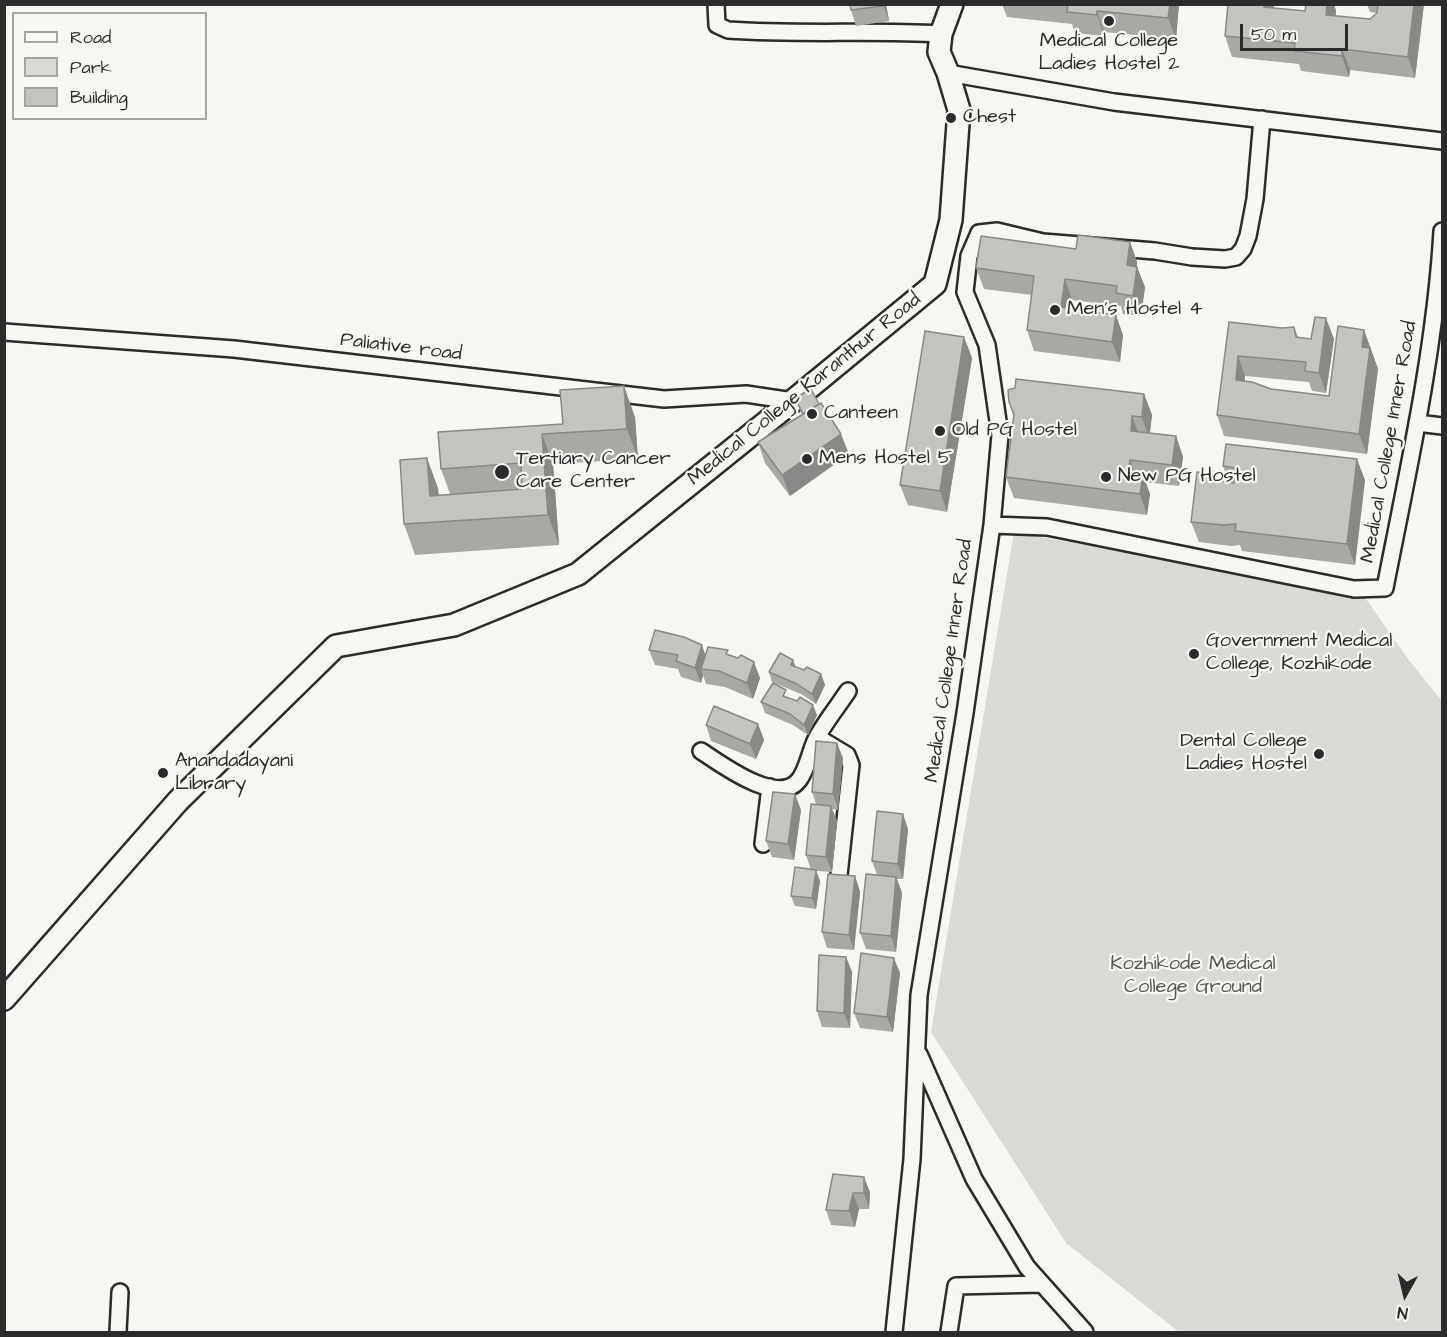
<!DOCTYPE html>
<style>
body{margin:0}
#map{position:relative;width:1447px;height:1337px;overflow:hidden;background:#f6f6f2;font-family:"Architects Daughter",sans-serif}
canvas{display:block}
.frame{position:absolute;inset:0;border:6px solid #2b2b2b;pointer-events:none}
.legend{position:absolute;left:12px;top:12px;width:195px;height:108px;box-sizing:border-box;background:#f6f6f2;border:2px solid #a5a5a2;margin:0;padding:8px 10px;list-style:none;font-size:18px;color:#2b2b2b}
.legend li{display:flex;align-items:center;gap:12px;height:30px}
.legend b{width:30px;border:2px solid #a5a5a2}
.north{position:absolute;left:1375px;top:1265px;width:60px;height:60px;-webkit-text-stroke:4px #f6f6f2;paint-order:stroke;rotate:188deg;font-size:16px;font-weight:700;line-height:24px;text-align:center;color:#2b2b2b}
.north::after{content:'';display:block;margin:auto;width:21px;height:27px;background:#2b2b2b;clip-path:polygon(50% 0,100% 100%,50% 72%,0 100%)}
.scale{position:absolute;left:1240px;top:24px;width:108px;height:27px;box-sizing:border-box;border:3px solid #2b2b2b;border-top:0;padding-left:8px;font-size:18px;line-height:21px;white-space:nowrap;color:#2b2b2b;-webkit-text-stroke:4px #f6f6f2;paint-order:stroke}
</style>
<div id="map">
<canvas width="1447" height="1337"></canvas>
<div class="frame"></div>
<ul class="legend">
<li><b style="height:8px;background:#f6f6f2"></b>Road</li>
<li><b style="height:16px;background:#d9d9d5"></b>Park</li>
<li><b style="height:16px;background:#c3c3c0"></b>Building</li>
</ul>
<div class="north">N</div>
<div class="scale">50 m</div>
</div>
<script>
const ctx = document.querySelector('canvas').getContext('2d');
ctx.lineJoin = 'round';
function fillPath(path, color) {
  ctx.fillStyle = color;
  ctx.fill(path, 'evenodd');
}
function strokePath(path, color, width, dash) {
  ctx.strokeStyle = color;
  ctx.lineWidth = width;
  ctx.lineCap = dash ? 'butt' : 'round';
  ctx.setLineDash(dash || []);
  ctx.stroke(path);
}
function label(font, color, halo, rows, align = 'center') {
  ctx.font = font + ' "Architects Daughter",sans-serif';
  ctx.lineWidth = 4.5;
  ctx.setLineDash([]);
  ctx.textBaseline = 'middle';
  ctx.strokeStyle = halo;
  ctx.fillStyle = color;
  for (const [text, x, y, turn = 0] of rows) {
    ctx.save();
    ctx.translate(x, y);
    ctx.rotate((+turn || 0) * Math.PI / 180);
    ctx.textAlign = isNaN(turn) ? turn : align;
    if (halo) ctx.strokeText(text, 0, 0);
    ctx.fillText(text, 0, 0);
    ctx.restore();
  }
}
fillPath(new Path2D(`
 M1014 532 1364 596 1408 659 1442 701V1332H1179L1066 1243 931 1032Z`), '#d9d9d5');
const street = new Path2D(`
 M716 4 717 25 728 30C799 35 870 30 941 34
 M948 73 1114 102 1442 141
 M4 332 234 349 664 399 746 394 793 401
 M1417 423 1442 426
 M992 525 1000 435 987 345 965 292 969 256 979 233 997 231 1043 242 1155 251 1192 257 1225 259 1236 257 1243 249 1248 236 1255 199 1262 119
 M822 740 847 755 851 765 839 875
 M701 751C721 764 778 807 799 780 808 768 810 750 817 737 826 721 838 706 848 691
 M763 844 770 787
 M919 1054 974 1179 1027 1267 1085 1332
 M118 1332 120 1292
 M894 1332 912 1159 919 995 965 713 992 525 1047 527 1354 589 1385 588C1408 470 1435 351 1442 231
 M949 1332 956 1286 1041 1284`);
const secondary = new Path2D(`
 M4 999 178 801 336 646 454 625 578 574 788 405 935 284 951 220 959 110 948 73 939 52 941 34 952 4`);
strokePath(street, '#2b2b2b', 20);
strokePath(secondary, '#2b2b2b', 26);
strokePath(street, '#f6f6f2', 15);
strokePath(secondary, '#f6f6f2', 21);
fillPath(new Path2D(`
 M850 4H886L889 21 856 26 851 10Z
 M1002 4H1179L1176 39 1104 32V36L1075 33 1072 24 1007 17Z
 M1367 4H1424L1415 78 1350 70 1349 77 1301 71 1299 64 1232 57 1225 36 1273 8 1305 11 1336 10V16L1370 19 1377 13 1370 12Z
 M1130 242 1137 262V267L1145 287 1141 316 1123 314 1121 306 1072 300 1071 309 1123 335 1120 362 1034 351 1027 330 1032 295 984 289 976 268 1076 249Z
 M1229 322 1282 328 1294 327 1298 337 1311 339H1334L1326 393 1312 391 1309 382 1245 376V381L1271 389 1329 396 1364 330 1378 369 1367 454 1224 436 1217 415Z
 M964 337 972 358 947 512 908 505 900 485Z
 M1144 394 1152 415 1150 433 1176 436 1183 457 1179 486 1145 482 1150 494 1147 515 1014 498 1006 477 1014 417 1009 402Z
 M795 398 849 454 790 496 765 463 758 442 802 415Z
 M635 417 638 459 553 464 559 545 415 555 404 524 438 488 439 495 450 494 441 469 563 424Z
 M1223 466 1365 480 1355 565 1242 551 1240 545 1231 546 1199 542 1191 522 1214 474 1217 481 1229 482Z
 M649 650 730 656 760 678 753 699 725 687 706 684 703 675 701 683 681 677 678 669 655 665Z
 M796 667 804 670 821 674 825 685 816 704 801 694 772 682 769 672Z
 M788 698 817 715 808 735 793 725 765 713 761 702Z
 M758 724 764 740 756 759 711 741 706 725Z
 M843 758 838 810 832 809 837 821 832 872 816 871 820 881 816 909 795 906 791 896 811 870 806 855 816 804 812 792Z
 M801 810 794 860 772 857 766 841Z
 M908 829 903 879H897L902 893 896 952 866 949 860 933 877 875 872 861Z
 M855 876 860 892 854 950 827 948 822 932Z
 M846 957 852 972 850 1028 822 1027 817 1011Z
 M900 973 893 1032 860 1028 854 1013Z
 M833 1174 870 1192 869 1209H859L855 1227 831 1225 826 1210Z`), '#a8a8a5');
fillPath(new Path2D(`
 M883 4H886L889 21Z
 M1170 4H1179L1176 39 1168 18Z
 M1264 4H1274L1271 28 1264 7Z
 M1327 4H1334L1336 10 1334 36 1326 15Z
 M1414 4H1424L1415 78 1408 57Z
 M1097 11 1104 32V36L1097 15Z
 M1342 49 1350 70 1349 77 1342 56Z
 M1130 242 1137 262 1134 286 1127 265Z
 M1137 267 1145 287 1141 316 1133 296Z
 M1065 279 1072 300 1069 328 1061 307Z
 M1116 315 1123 335 1120 362 1112 342Z
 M1326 318 1334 339 1326 393 1319 373Z
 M1364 330 1378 369 1367 454 1359 434 1362 347Z
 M964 337 972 358 947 512 940 491Z
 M1238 356 1245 376 1243 401 1236 380Z
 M624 386 635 417 638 459 627 429Z
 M1144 394 1152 415 1149 438 1142 417Z
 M1132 416 1140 437 1131 431Z
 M542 434 553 464 559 545 548 515Z
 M841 434 849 454 790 496 782 475Z
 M1176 436 1183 457 1179 486 1172 465Z
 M427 458 438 488 440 522 430 496Z
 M1357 459 1365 480 1355 565 1347 544Z
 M1130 460 1137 480 1128 472Z
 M1143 474 1150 494 1147 515 1140 494Z
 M702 645 707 660 701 669 703 675 701 683 695 668Z
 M793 660 797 670 791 665Z
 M754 662 760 678 753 699 747 683Z
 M821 674 825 685 816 704 812 694Z
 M813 705 817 715 808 735 804 725Z
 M758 724 764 740 756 759 750 744Z
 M837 743 843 758 838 810 833 794Z
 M795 794 801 810 794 860 788 844Z
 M831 806 837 821 832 872 826 857Z
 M903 814 908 829 903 879 898 864Z
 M816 870 820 881 816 909 812 898Z
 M855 876 860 892 854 950 849 935Z
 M896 877 902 893 896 952 891 936Z
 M846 957 852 972 850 1028 844 1013Z
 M894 958 900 973 893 1032 887 1017Z
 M864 1177 870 1192 869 1209 864 1193Z
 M853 1193 859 1209 855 1227 849 1211Z`), '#888886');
const building = new Path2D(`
 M850 4H883V6L851 10Z
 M1068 4H1170L1168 18 1097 11V15L1067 12Z
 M1228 4H1264V7L1305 11 1306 4H1327L1326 15 1370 19 1377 13 1378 4H1414L1408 57 1342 49V56L1294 51 1295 43 1225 36Z
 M1078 235 1130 242 1127 265 1137 267 1133 296 1116 293 1117 286 1065 279 1061 307 1116 315 1112 342 1027 330 1034 276 976 268 981 236 1076 249Z
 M1315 317 1326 318 1319 373 1305 371 1306 362 1238 356 1236 380 1252 382 1271 389 1329 396 1338 326 1364 330 1362 347 1370 348 1359 434 1217 415 1229 322 1282 328 1294 327 1296 337 1311 339Z
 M925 331 964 337 940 491 900 485Z
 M1016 379 1144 394 1142 417 1132 416 1131 431 1176 436 1172 465 1130 460 1128 472 1143 474 1140 494 1006 477 1014 414 1009 402 1008 390 1015 388Z
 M624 386 627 429 542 434 548 515 404 524 400 460 427 458 430 496 522 489 521 463 441 469 438 432 563 424 560 390Z
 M811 389 819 404 803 414 795 398Z
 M821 403 841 434 782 475 758 442Z
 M1226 444 1357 459 1347 544 1235 531 1236 524 1224 525 1191 522 1197 472 1214 474 1213 480 1234 483 1236 468 1223 466Z
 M655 630 684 637 702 645 695 668 676 661 678 655 649 650Z
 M708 647 728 650 726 654 738 658 741 655 754 662 747 683 719 671 701 669Z
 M780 653 793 660 791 665 804 670 807 667 821 674 812 694 797 684 769 672Z
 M773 683 786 690 783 696 797 701 800 697 813 705 804 725 790 714 761 702Z
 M714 706 758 724 750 744 706 725Z
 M816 741 837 743 833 794 812 792Z
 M773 792 795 794 788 844 766 841Z
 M811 804 831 806 826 857 806 855Z
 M877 811 903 814 898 864 872 861Z
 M795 867 816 870 812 898 791 896Z
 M828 874 855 876 849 935 822 932Z
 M866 874 896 877 891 936 860 933Z
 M861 953 894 958 887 1017 854 1013Z
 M819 955 846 957 844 1013 817 1011Z
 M833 1174 864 1177V1193H853L849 1211 826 1210Z`);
fillPath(building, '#c3c3c0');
strokePath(building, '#888886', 1.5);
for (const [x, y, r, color] of [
 [1109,21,6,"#2b2b2b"],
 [951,118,6,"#2b2b2b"],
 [1055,310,6,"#2b2b2b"],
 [812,414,6,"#2b2b2b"],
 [940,431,6,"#2b2b2b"],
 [807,459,6,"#2b2b2b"],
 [502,472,8,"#2b2b2b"],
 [1106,477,6,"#2b2b2b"],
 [1194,654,6,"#2b2b2b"],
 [1319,754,6,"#2b2b2b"],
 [163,773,6,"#2b2b2b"]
]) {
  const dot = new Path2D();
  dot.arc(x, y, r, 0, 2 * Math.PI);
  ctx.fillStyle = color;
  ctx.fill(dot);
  strokePath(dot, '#f6f6f2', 2);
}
label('20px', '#2b2b2b', '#f6f6f2', [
 ["Medical College",1109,42,"center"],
 ["Ladies Hostel 2",1109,65,"center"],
 ["Chest",963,118],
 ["Men's Hostel 4",1067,310],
 ["Canteen",824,414],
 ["Old PG Hostel",952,431],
 ["Mens Hostel 5",819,459],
 ["Tertiary Cancer",516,460],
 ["Care Center",516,483],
 ["New PG Hostel",1118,477],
 ["Government Medical",1206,642],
 ["College, Kozhikode",1206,665],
 ["Dental College",1307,742,"right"],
 ["Ladies Hostel",1307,765,"right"],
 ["Anandadayani",175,762],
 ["Library",175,785]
], 'left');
label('20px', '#2b2b2b', '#f6f6f2', [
 ["Paliative road",401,348,7],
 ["Medical College Karanthur Road",805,390,-39],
 ["Medical College Inner Road",1390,442,-80],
 ["Medical College Inner Road",950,661,-82]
]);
label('20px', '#565656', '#f6f6f2', [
 ["Kozhikode Medical",1193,965],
 ["College Ground",1193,988]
]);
</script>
